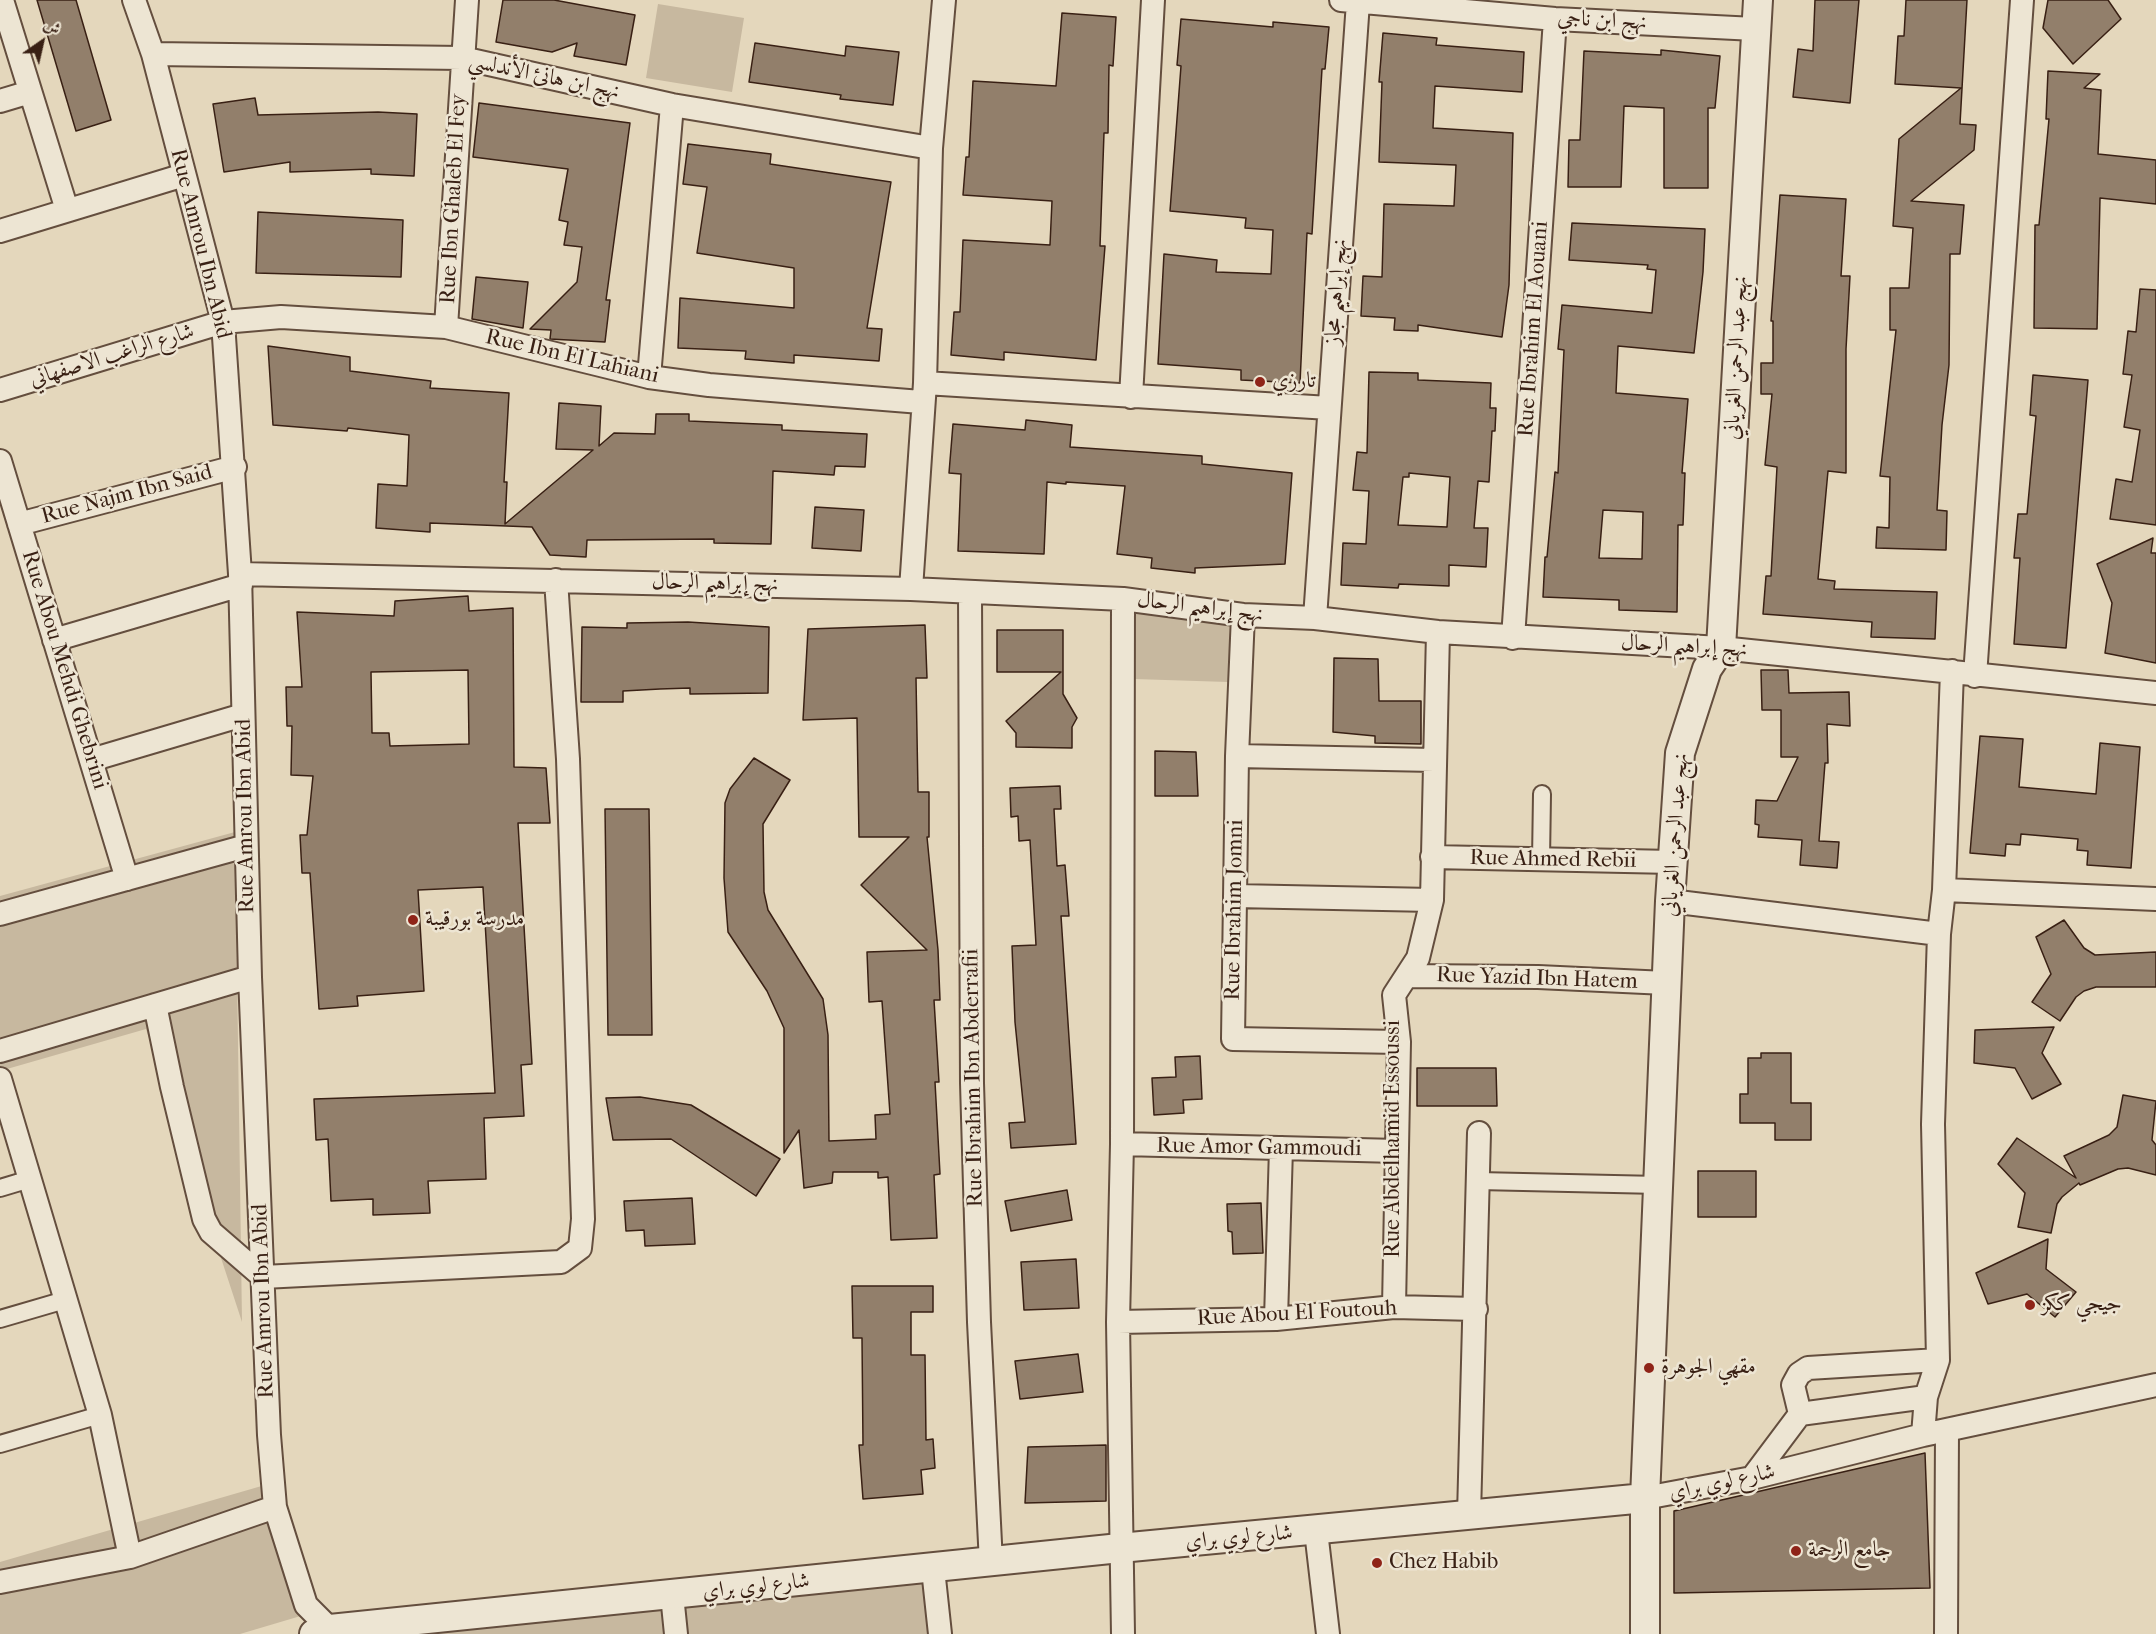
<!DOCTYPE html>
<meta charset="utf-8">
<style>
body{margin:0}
#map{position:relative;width:2156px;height:1634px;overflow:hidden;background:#e4d7bc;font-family:"IM FELL French Canon",Amiri,serif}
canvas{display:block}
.north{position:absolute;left:12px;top:12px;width:60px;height:60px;-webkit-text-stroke:4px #ede5d3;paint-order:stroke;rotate:34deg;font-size:16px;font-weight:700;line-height:24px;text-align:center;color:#392014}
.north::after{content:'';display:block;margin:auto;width:21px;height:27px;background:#392014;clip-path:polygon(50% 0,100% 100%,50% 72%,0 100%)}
</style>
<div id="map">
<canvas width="2156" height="1634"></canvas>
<div class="north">ش</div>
</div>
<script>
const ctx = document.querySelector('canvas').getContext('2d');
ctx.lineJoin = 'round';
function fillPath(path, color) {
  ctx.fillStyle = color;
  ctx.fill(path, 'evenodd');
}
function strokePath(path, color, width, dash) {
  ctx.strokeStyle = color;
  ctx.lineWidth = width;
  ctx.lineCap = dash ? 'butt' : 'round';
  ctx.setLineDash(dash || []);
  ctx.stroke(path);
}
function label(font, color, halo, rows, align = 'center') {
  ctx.font = font + ' "IM FELL French Canon",Amiri,serif';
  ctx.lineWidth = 5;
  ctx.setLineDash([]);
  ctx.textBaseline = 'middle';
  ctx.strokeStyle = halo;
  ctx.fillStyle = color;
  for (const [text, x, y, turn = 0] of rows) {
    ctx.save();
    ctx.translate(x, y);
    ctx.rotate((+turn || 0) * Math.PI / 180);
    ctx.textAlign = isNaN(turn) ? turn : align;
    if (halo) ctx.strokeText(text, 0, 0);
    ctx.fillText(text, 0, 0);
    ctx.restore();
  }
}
fillPath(new Path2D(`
 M658 4 744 18 732 92 646 78Z
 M1136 614 1230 617 1228 682 1134 679Z
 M235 832 242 1322 146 1029 0 1071V896Z
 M265 1485 304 1615 240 1634H0V1562Z
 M925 1572 932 1634H340Z`), '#c7b89f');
const building = new Path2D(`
 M37 0H76L111 120 76 131Z
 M503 0H554L635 15 626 65 574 56 577 43 552 52 496 42Z
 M1815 0H1859L1850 103 1793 97 1798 49 1813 51Z
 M1906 0H1967L1960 124 1976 125 1974 150 1911 201 1964 205 1960 254H1950L1949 365 1942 425 1937 510 1947 511 1946 550 1876 548 1877 527 1889 528 1890 477 1880 476 1896 330H1890V288H1909L1913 228 1893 226 1899 139 1961 88 1895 84 1898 36H1904Z
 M2048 0H2108L2121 19 2073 64 2043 28Z
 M1062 13 1116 17 1113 66 1109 65 1108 133H1104L1100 246H1105L1096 360 1004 352V360L951 355 954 312H960L963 240 1050 245 1052 201 963 195 966 157H969L973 81 1056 86Z
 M1181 19 1273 27V22L1329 27 1325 69H1322L1312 234 1307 233 1300 383 1241 380V370L1158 364 1164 254 1217 260 1216 272 1271 274 1273 230 1245 228 1246 218 1170 211 1181 66 1177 65Z
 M1383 33 1437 38 1436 45 1524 52 1522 92 1435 86 1433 128 1513 133 1509 285 1502 337 1418 325V331L1394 330 1395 318 1361 316 1363 276 1382 277 1384 204 1454 206 1456 165 1379 162 1382 82H1379Z
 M755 43 845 56 846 46 899 52 893 105 840 99 841 95 749 82Z
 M1661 50 1720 56 1715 108H1708V188H1664V108L1624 106 1621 187H1568L1569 140H1580L1584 51 1661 55Z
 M2048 71 2100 74 2084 88 2101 90 2098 154 2156 160V204L2100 198 2097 329 2034 328 2035 225H2039L2049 119H2046Z
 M255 98 258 115 378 112 417 114 414 176 371 174V169L290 172V162L224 172 213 104Z
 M479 103 630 123 606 300H610L605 342 550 339 551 330 530 329 577 282 582 247 564 245 568 222 559 220 568 169 473 157Z
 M688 144 771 154 770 164 891 182 867 328 882 329 879 361 794 355V363L745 359 746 351 678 348 680 298 794 308V268L697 253 707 187 683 184Z
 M1780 195 1846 199 1841 276H1850L1846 349V473L1828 471 1818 579 1835 581 1834 589 1937 592 1935 639 1871 637 1872 622 1763 614 1766 576H1771L1777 467 1765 465 1772 394H1761V363H1773V321H1771Z
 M258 212 403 220 401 277 256 273Z
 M1572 223 1705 229 1703 272 1694 353 1618 346 1616 393 1688 399 1682 473H1685L1683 525H1678L1677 612 1619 610V600L1543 597 1545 557H1547L1555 472 1558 473 1564 350 1558 349 1562 305 1652 313 1656 270 1647 269 1648 265 1569 260ZM1603 510 1643 512 1642 559 1599 558Z
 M476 277 528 282 523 328 472 319Z
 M2140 289 2156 290V525L2110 519 2116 479 2132 482 2140 430 2124 427 2132 375 2123 374 2128 331 2136 332Z
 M268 346 350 357V371L431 381 430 388 509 393 504 482H507L505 524 593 450 556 449 559 403 601 406 599 446 614 433 655 434 656 414H689V421L782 425V430L867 434 865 467 835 466 834 475 773 471 771 544 714 543V539L587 540 586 557 550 555 532 527 430 523V532L376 528 378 484 407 486 409 435 348 428 347 431 273 425Z
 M1369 372 1418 373V380L1491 383 1490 408H1496L1495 431H1492L1489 482 1478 481 1474 528H1488L1486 567 1449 565V586L1399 584 1398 588 1341 585 1343 543 1366 544 1369 491 1353 490 1357 452 1367 453ZM1409 473 1450 477 1447 527 1398 525 1403 477H1409Z
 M2033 375 2088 380 2066 648 2014 644 2020 558H2014L2018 514H2027L2036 416 2030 415Z
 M1026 420 1072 425 1070 447 1202 456V464L1292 473 1285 564 1195 568V573L1151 568 1152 558 1117 554 1125 486 1066 482V484L1047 482 1044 554 958 551 961 474 949 473 953 424 1025 430Z
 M815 507 864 510 861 551 812 548Z
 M2153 538 2151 553H2156V663L2105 653 2112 603 2097 564Z
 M468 596 469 611 513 608 514 767 546 768 550 823H518L532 1064 521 1065 524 1116 484 1118 486 1179 428 1181 430 1213 373 1215V1199L331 1201 328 1139 316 1140 314 1099 495 1093 483 887 418 890 424 991 357 996 358 1006 319 1009 310 873H302L300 835H307L313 776 291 775 292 726H287L286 687H302L297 612 394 616 395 601ZM468 670 469 744 390 746 389 733H372L371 672Z
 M688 622 769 627 768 693 690 694V688L660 689 623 691V702H581L582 627 627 628V623Z
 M925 625 927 678H916L918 792H929V837H927L938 950 940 1000H934L939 1082H935L940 1174 934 1175 937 1238 891 1240 888 1177 878 1178V1172H833L832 1183 804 1188 799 1130 784 1153V1028L767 991 728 932 724 878 725 803 730 789 754 758 790 780 763 824 764 892 768 910 823 999 828 1035 829 1141 876 1139 875 1115 890 1114 882 1001 869 1002 867 952 927 950 861 885 909 837H859L857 718 803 720 808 629Z
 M997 630H1063V694L1077 718 1072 727V748L1016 747V733L1006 721 1061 672H997Z
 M1334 658 1378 659 1379 701H1421V744L1375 743V736L1333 732Z
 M1761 670H1788L1789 693 1849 692 1850 726 1827 724 1828 763H1825L1819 841 1839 842 1837 868 1800 865 1802 840 1758 837 1759 825 1755 824 1756 800 1777 801 1798 757H1781V710H1762Z
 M1980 736 2023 739 2019 787 2096 794 2100 743 2140 747 2131 868 2087 865 2088 851 2077 850 2078 839 2021 834 2020 845 2006 844 2005 856 1970 853Z
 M1155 751 1196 752 1198 796H1155Z
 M1060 786 1061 809H1054L1057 866 1065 865 1069 916H1061L1076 1144 1011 1148 1009 1123 1025 1122 1015 1022 1012 946 1036 945 1030 840 1019 841 1018 816 1011 817 1010 788Z
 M605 809H649L652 1035H608Z
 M2064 920 2084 948 2095 955 2156 952V987H2096L2084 991 2076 997 2060 1021 2032 1002 2051 974 2036 937Z
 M2054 1027 2042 1053 2061 1084 2032 1099 2015 1068 1974 1063 1975 1030Z
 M1761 1053H1791V1103H1811V1140H1775V1123H1740V1094H1748V1058H1761Z
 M1200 1056 1202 1099 1183 1100 1184 1113 1154 1115 1152 1078 1176 1077 1175 1057Z
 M1417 1068H1496L1497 1106H1417Z
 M2123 1095 2156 1101 2152 1140 2156 1145V1175L2128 1168 2118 1169 2080 1185 2079 1183 2062 1197 2057 1204 2051 1233 2018 1227 2025 1193 1998 1164 2017 1138 2076 1178 2064 1156 2109 1135 2117 1127Z
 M640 1097 691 1105 780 1159 756 1196 671 1139 613 1140 606 1098Z
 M1698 1171H1756V1217H1698Z
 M1067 1190 1072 1220 1011 1231 1005 1201Z
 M692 1198 695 1244 645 1246 644 1230 626 1231 624 1201Z
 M1261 1203 1263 1253 1233 1254 1232 1232 1228 1231 1227 1204Z
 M2048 1239 2046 1269 2076 1292 2055 1317 2027 1294 1988 1304 1976 1273Z
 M1076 1259 1079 1308 1024 1310 1021 1262Z
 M852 1286H933V1312H911V1355H925L926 1440 933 1439 935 1468 921 1470 923 1494 863 1499 859 1445H863L862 1338H853Z
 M1078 1354 1083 1392 1020 1399 1015 1361Z
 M1106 1445V1501L1025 1503 1028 1447Z
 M1925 1453 1930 1588 1674 1593V1511Z`);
fillPath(building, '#927f6b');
strokePath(building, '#392014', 1.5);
const pedestrian = new Path2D(`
 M1541 860 1542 794
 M1478 1181 1659 1185
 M0 1188 30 1179
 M0 1319 65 1300
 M0 1444 100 1415`);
const minor = new Path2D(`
 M2 0 67 210
 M134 0 153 54 223 322 240 574 250 977 269 1435 275 1507 306 1605 330 1629 331 1634
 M1341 0 1555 19 1755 29
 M153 54 462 58 672 105 931 148
 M0 101 30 92
 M0 231 184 175
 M446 327 467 0
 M649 377 672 105
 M925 383 1329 408
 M0 390 223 322 281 317 446 327 649 377 709 385 921 402
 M1131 397 1153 0
 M0 461 127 879
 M19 524 235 467
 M240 574 911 589 1123 599 1243 615 1315 618 1438 632 1721 648 2156 693
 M911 589 925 383 931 148 944 0
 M970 592 972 1083 979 1322 991 1563
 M1123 599 1122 1144 1118 1322 1123 1634
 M1243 615 1237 756 1233 1039 1399 1042
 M1315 618 1358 2
 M1513 638 1555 19
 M54 640 241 585
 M1975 676 2022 0
 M1237 756 1434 760
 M91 760 243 715
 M1432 857 1673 862
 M1944 890 2156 899
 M1235 896 1432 900
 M1670 901 1939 934
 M0 914 246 846
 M1408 976 1538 977 1666 983
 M155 1005 172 1087 204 1219 211 1232 263 1277 561 1262 580 1248 583 1219 568 759 556 580
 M0 1051 250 977
 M0 1079 100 1415 130 1557
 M1122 1144 1397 1151
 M1394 1307 1399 1042 1394 995 1418 958 1432 900 1438 632
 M1276 1319 1281 1148
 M1118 1322 1276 1319 1394 1307 1476 1309
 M1800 1414 1926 1397
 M1923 1435 1926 1397 1938 1360 1933 1124 1939 934 1944 890 1952 671
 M1752 1478 1800 1414 1793 1385 1799 1374 1808 1368 1938 1360
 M1645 1498 1752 1478 1923 1435 2156 1385
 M1469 1515 1479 1133
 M1316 1531 1328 1634
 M933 1569 940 1634
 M0 1582 130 1557 275 1507
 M672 1595 676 1634
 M1946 1634 1947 1432`);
const tertiary = new Path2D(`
 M314 1634 330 1629 1120 1548 1645 1498
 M1645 1634V1498L1670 901 1680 753 1707 669 1721 648 1758 0`);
strokePath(pedestrian, '#644e3e', 20);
strokePath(minor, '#644e3e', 26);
strokePath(tertiary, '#644e3e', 32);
strokePath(pedestrian, '#ede5d3', 16);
strokePath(minor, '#ede5d3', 22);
strokePath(tertiary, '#ede5d3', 28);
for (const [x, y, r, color] of [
 [1260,382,6,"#8f2418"],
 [413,920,6,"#8f2418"],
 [2030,1305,6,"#8f2418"],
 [1649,1368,6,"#8f2418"],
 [1796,1551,6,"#8f2418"],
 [1377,1563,6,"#8f2418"]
]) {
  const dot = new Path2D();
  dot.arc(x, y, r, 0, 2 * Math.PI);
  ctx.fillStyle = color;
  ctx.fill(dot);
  strokePath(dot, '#ede5d3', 2);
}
label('22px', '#392014', '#ede5d3', [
 ["نهج ابن ناجي",1602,21,3],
 ["نهج ابن هانئ الأندلسي",544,77,12],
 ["Rue Ibn Ghaleb El Fey",454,199,-87],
 ["Rue Amrou Ibn Abid",200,244,76],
 ["نهج إبراهيم مجاز",1337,292,-86],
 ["Rue Ibrahim El Aouani",1534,329,-86],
 ["شارع الراغب الاصفهاني",112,356,-17],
 ["Rue Ibn El Lahiani",572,357,13],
 ["نهج عبد الرحمن الغرياني",1737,358,-87],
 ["Rue Najm Ibn Said",127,495,-15],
 ["نهج إبراهيم الرحال",715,584,1],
 ["نهج إبراهيم الرحال",1200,608,7],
 ["نهج إبراهيم الرحال",1684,647,3],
 ["Rue Abou Mehdi Ghebrini",64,670,73],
 ["Rue Amrou Ibn Abid",246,816,-91],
 ["نهج عبد الرحمن الغرياني",1676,835,-86],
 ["Rue Ahmed Rebii",1553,860,1],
 ["Rue Ibrahim Jomni",1235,910,-89],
 ["Rue Yazid Ibn Hatem",1537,979,2],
 ["Rue Ibrahim Ibn Abderrafii",974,1078,-91],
 ["Rue Abdelhamid Essoussi",1394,1139,-90],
 ["Rue Amor Gammoudi",1259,1148,1],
 ["Rue Amrou Ibn Abid",264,1301,-92],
 ["Rue Abou El Foutouh",1297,1314,-3],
 ["شارع لوي براي",1722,1483,-12],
 ["شارع لوي براي",1239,1538,-5],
 ["شارع لوي براي",756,1587,-6]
]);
label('22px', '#392014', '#ede5d3', [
 ["تارزي",1272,382],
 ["مدرسة بورقيبة",425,920],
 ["جيجي ككز",2042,1305],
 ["مقهي الجوهرة",1661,1368],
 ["جامع الرحمة",1808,1551],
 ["Chez Habib",1389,1563]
], 'left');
</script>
